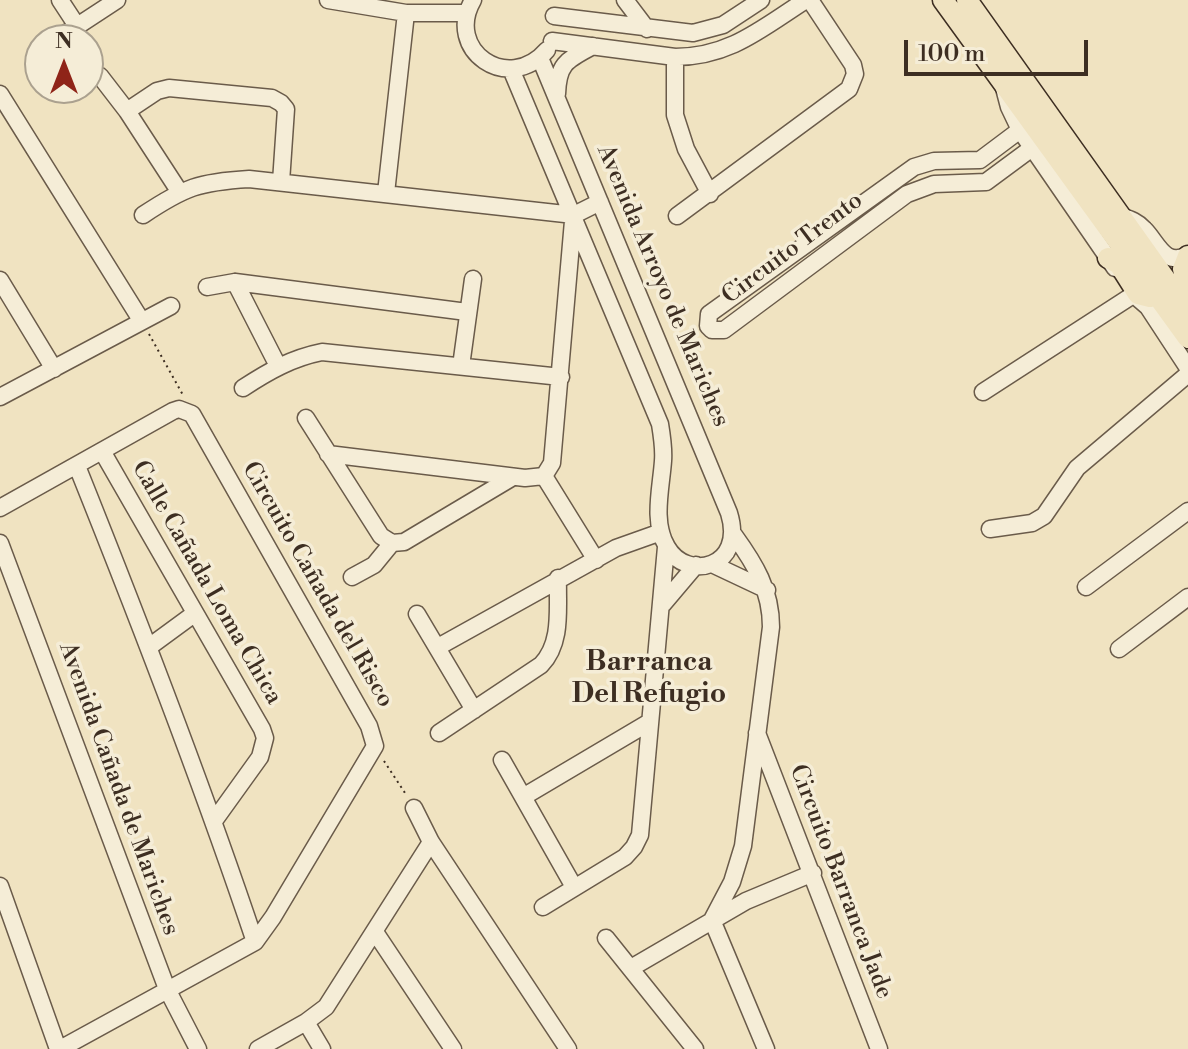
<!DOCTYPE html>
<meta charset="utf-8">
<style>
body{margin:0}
#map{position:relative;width:1188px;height:1049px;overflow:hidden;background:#f0e3c1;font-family:"Libre Bodoni",serif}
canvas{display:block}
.north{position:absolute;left:24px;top:24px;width:80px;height:80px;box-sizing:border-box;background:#f5edd7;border:2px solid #aba18f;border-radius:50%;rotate:0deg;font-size:22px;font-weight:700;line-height:32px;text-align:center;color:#3d2e22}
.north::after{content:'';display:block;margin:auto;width:28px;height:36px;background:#8f2418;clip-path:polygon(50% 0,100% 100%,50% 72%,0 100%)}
.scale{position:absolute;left:904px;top:40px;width:184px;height:36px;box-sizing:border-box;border:4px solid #3d2e22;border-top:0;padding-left:10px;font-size:24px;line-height:28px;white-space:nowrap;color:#3d2e22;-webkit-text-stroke:6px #f5edd7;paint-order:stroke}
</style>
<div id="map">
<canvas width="1188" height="1049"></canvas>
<div class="north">N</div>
<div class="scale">100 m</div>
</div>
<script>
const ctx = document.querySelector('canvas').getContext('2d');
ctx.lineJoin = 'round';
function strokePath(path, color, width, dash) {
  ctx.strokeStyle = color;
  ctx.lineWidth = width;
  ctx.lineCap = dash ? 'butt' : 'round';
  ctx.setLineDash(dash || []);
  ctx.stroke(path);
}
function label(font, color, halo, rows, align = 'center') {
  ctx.font = font + ' "Libre Bodoni",serif';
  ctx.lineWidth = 7;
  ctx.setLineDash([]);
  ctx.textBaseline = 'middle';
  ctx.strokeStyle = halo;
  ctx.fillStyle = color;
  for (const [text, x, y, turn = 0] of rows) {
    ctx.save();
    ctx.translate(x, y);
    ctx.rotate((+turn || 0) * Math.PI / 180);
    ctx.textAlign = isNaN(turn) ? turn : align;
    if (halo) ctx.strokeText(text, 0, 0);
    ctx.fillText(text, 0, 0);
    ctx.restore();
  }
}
const minor = new Path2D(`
 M60 0 77 26
 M328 0 406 13H466
 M473 0C444 50 508 95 547 50
 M625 0 647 29
 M554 16 693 33 723 25 761 0
 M56 40 117 0
 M552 41 675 57C730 57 762 28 806 0
 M675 57V115L686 149 710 194
 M511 69 660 424C662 436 664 449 663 461 661 489 652 522 667 547 687 582 746 568 729 513L540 58
 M100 76 127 111 179 191
 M1004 88 1009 107 1020 130 1115 268
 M0 94 141 320
 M557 94C558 63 567 60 593 46
 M127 111 157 91 169 88 272 98 281 103 286 109 281 182
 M1020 130 980 160 934 161 914 167 709 314 708 326 712 330H724L907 194 934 184 986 182 1032 148
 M386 193 406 13
 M143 215C185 187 199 182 249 179L574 215 600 202
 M677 216 849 89 855 74 853 65 810 0
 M1121 216C1130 219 1138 222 1144 229 1158 243 1164 267 1188 255
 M0 280 54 369
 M235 282 278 366
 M207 287 235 282 467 312
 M1133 294 1148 307 1188 368
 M461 366 473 279
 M243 388C269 371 292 358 322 352L561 377
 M983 392 1133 295
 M0 397 171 306
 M306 418 381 536 392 543 404 542 513 477
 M102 451 262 729 265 738 260 757 214 821
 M328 454 525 478 544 476
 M77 466C140 623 201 781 255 942
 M544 476 552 463 573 221
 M544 476 596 560
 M0 508 173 411 179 409 192 414 369 726 375 746 273 917 255 942 60 1049
 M990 529 1032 523 1044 516 1077 468 1188 374
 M734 535C755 564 771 590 771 627L743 846 732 882 712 920 766 1049
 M0 543 167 989 198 1049
 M714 565 767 590
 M352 577 374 565 392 543
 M1086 587 1188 511
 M663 604 696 565
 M417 614 474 710
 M149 647 194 614
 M438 647 616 548 661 532
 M1119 649 1188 597
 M439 733 541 665C563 642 557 608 558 578
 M757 733 879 1049
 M502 760 574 887
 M523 797 648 723
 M414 808 431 842 568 1049
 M0 886 58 1049
 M543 907 625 857 634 847 640 835 666 547
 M375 932 453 1049
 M606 938 695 1049
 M631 968 746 901 813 873
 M306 1022 322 1049
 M258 1049 306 1022 326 1007 431 842`);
const major = new Path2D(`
 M943 0 1188 338
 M967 0 1188 311
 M1188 256 1183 269 1188 284
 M1108 258 1119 264 1138 294 1150 297 1164 292`);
strokePath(minor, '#6a5b4a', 19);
strokePath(major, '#3d2e22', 23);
strokePath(new Path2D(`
 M149 334 183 395
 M384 761 407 796`), '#3d2e22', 2, [2, 4]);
strokePath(minor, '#f5edd7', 16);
strokePath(major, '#f0e3c1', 20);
label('24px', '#3d2e22', '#f5edd7', [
 ["Circuito Trento",793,249,-37],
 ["Avenida Arroyo de Mariches",662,286,67],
 ["Calle Cañada Loma Chica",206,583,60],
 ["Circuito Cañada del Risco",317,585,60],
 ["Avenida Cañada de Mariches",118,789,70],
 ["Circuito Barranca Jade",840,882,69]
]);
label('bold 28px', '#3d2e22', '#f5edd7', [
 ["Barranca",649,663],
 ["Del Refugio",649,695]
]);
</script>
